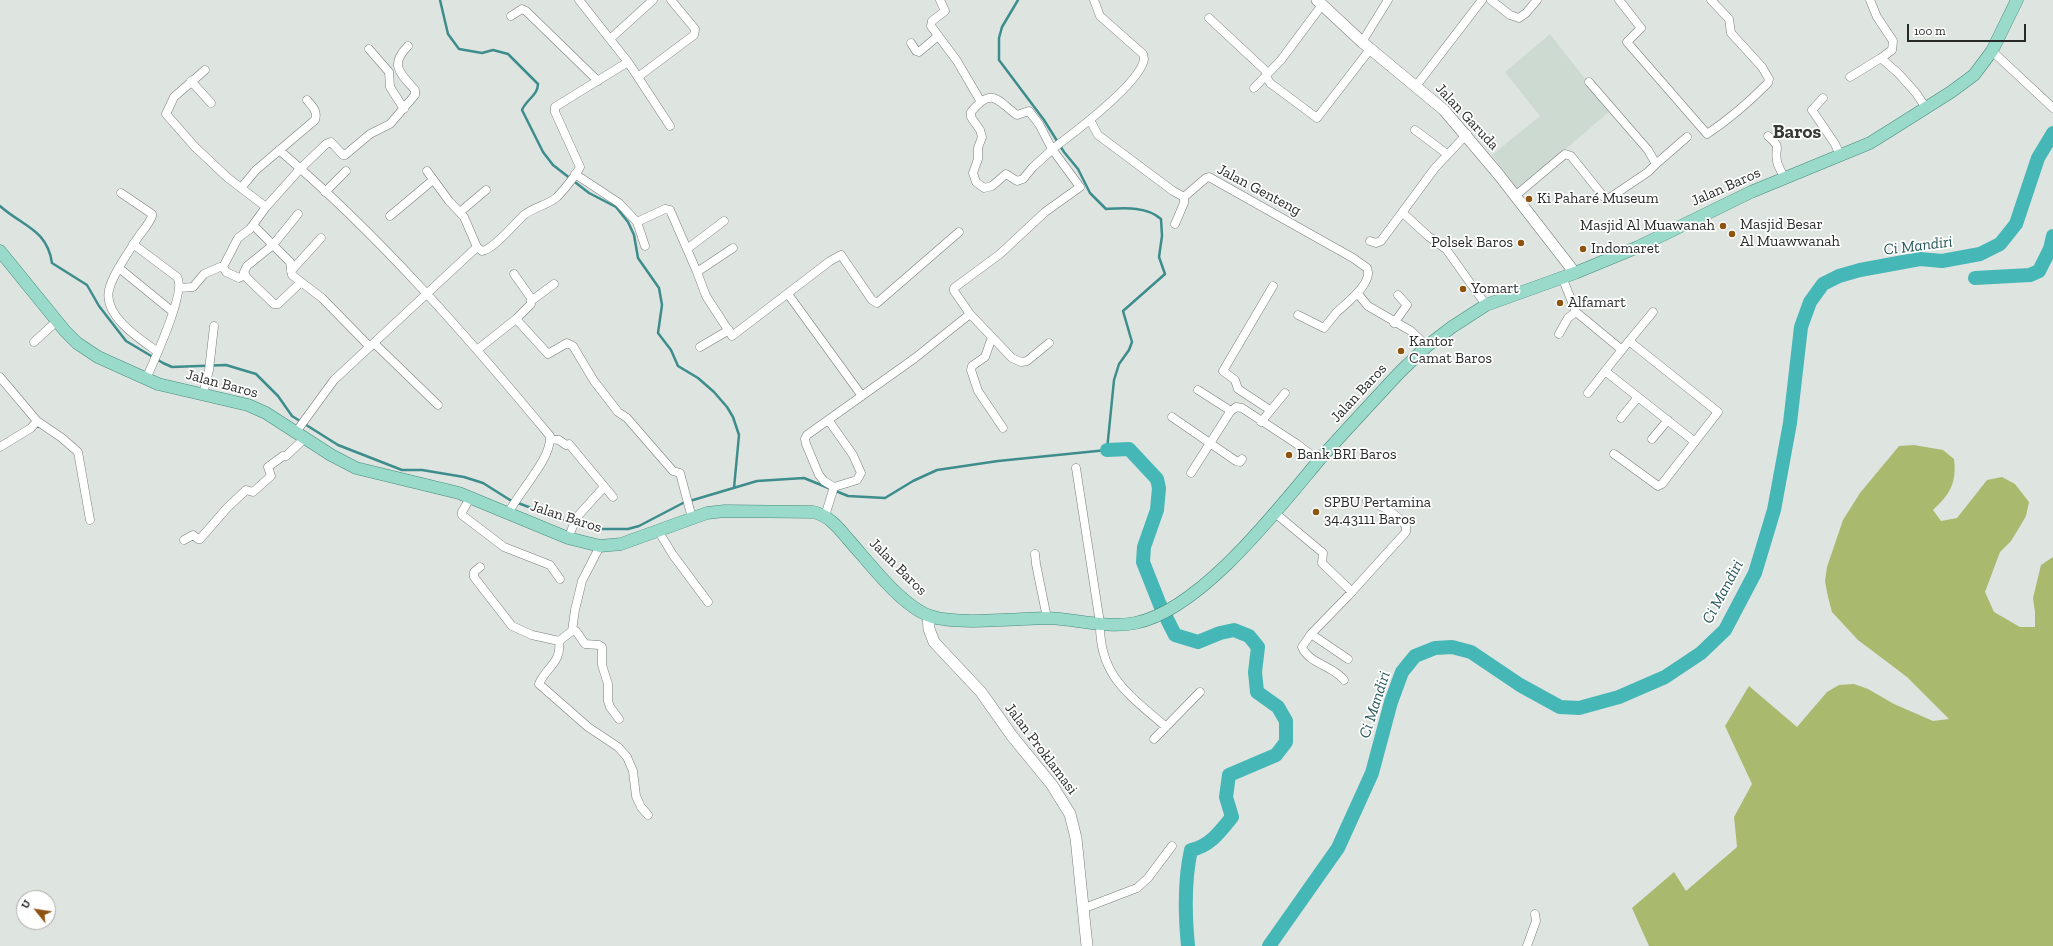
<!DOCTYPE html>
<meta charset="utf-8">
<style>
body{margin:0}
#map{position:relative;width:2053px;height:946px;overflow:hidden;background:#dee4e0;font-family:"Zilla Slab",serif}
canvas{display:block}
.north{position:absolute;left:16px;top:890px;width:40px;height:40px;box-sizing:border-box;background:#fff;border:1px solid #a9aaa9;border-radius:50%;rotate:300deg;font-size:11px;font-weight:700;line-height:16px;text-align:center;color:#282a29}
.north::after{content:'';display:block;margin:auto;width:14px;height:18px;background:#8e5311;clip-path:polygon(50% 0,100% 100%,50% 72%,0 100%)}
.scale{position:absolute;left:1907px;top:24px;width:119px;height:18px;box-sizing:border-box;border:2px solid #282a29;border-top:0;padding-left:5px;font-size:12px;line-height:14px;white-space:nowrap;color:#282a29;-webkit-text-stroke:3px #fff;paint-order:stroke}
</style>
<div id="map">
<canvas width="2053" height="946"></canvas>
<div class="north">U</div>
<div class="scale">100 m</div>
</div>
<script>
const ctx = document.querySelector('canvas').getContext('2d');
ctx.lineJoin = 'round';
function fillPath(path, color) {
  ctx.fillStyle = color;
  ctx.fill(path, 'evenodd');
}
function strokePath(path, color, width, dash) {
  ctx.strokeStyle = color;
  ctx.lineWidth = width;
  ctx.lineCap = dash ? 'butt' : 'round';
  ctx.setLineDash(dash || []);
  ctx.stroke(path);
}
function label(font, color, halo, rows, align = 'center') {
  ctx.font = font + ' "Zilla Slab",serif';
  ctx.lineWidth = 3.5;
  ctx.setLineDash([]);
  ctx.textBaseline = 'middle';
  ctx.strokeStyle = halo;
  ctx.fillStyle = color;
  for (const [text, x, y, turn = 0] of rows) {
    ctx.save();
    ctx.translate(x, y);
    ctx.rotate((+turn || 0) * Math.PI / 180);
    ctx.textAlign = isNaN(turn) ? turn : align;
    if (halo) ctx.strokeText(text, 0, 0);
    ctx.fillText(text, 0, 0);
    ctx.restore();
  }
}
fillPath(new Path2D(`
 M1550 34 1610 111 1518 190 1492 155 1540 116 1505 72Z`), '#cddad1');
fillPath(new Path2D(`
 M1914 445 1943 450 1954 459C1957 483 1950 494 1933 510L1941 521 1957 518 1987 480 2002 477 2015 484 2029 502 2026 516 2019 528 2011 541 2000 552 1985 592 1994 612 2020 627H2035V612L2033 598 2041 565 2053 557V946H1649L1632 908 1674 872 1686 891 1737 847 1734 817 1752 784 1725 726 1749 686 1797 727 1827 692 1839 685 1854 684 1868 689 1894 704 1933 721 1949 719 1907 677 1858 640 1832 612 1828 597 1825 581 1827 567 1843 520 1860 493 1899 446Z`), '#a9ba6f');
strokePath(new Path2D(`
 M440 0 448 34 459 49 482 53 493 50 508 54 538 84C538 95 526 100 522 110L543 152 553 165 589 193 616 207 628 222 634 235 638 258 659 288 662 305 658 333 671 350 678 366 698 378 714 392 727 407 733 417 739 435 734 488
 M0 206C22 226 47 229 52 263L87 285 99 306 126 341 163 363 172 367 226 365 256 374 278 396 292 416 338 445 402 470H422L464 477 483 483 510 500 574 524 595 529H628L639 526 683 503 757 481 804 478 848 496 885 498 913 481 937 470 998 461 1107 450 1114 380 1119 364 1129 350 1132 342 1123 311 1165 274 1159 257 1162 236 1161 219C1147 206 1124 208 1106 209L1090 193 1078 169 1064 152 1044 120 999 60V38L1002 27 1018 0`), '#3d8d8c', 2.5);
strokePath(new Path2D(`
 M1975 278 2030 275 2039 271 2050 249 2053 236
 M1107 450 1129 449 1157 479 1159 488 1157 510 1144 547 1143 562 1160 605 1175 635 1198 642 1220 633 1234 630 1249 636 1258 647 1255 672 1257 692 1278 707 1286 721V742L1276 755 1229 775 1226 797 1232 817C1220 832 1210 846 1191 850 1184 881 1185 915 1188 946
 M1269 946 1338 848 1372 773 1391 702 1402 672 1415 656 1435 648 1452 647 1471 652 1520 685 1560 707 1579 708 1619 697 1665 677 1701 653 1725 630 1755 573 1774 510 1790 423 1801 327 1810 302 1823 284 1839 276 1860 270 1920 259 1942 261 1980 254 2000 244 2016 224 2038 158 2053 133`), '#46b7b7', 14);
const street = new Path2D(`
 M940 0 945 11 932 21 931 26 957 61 981 102
 M1491 0 1510 15 1519 18 1526 13 1537 0
 M1619 0 1641 28 1627 42 1707 134C1730 119 1749 102 1768 83L1769 79 1762 67 1731 33 1729 19 1711 0
 M1870 0 1877 17 1893 41 1892 50 1881 58 1899 74 1916 93 1926 108
 M511 16 522 9 526 11 598 81
 M1209 18 1268 73
 M610 39 653 0
 M1362 42 1388 0
 M911 43 916 51 919 52 938 36
 M369 49 389 72 390 87 404 109
 M1992 51 2053 108
 M628 62 670 126
 M205 70 174 97 166 114 195 147 228 178 266 207
 M1268 73 1267 78 1270 83 1317 118 1371 48
 M638 77 694 35 695 29 671 0
 M1850 77 1881 58
 M191 81 211 103
 M1416 86 1482 0
 M1254 88 1281 60 1322 5
 M1823 98 1812 110 1835 144 1840 155
 M1090 120 1098 135 1173 191 1184 197
 M1415 130 1447 154
 M1768 136C1783 149 1774 146 1777 161 1778 167 1782 173 1785 179
 M279 150C379 235 466 335 550 436 552 459 518 492 508 514
 M1656 164 1687 137
 M427 171 449 201 464 217 477 247 482 251C493 250 515 223 524 215 534 207 548 205 557 197 564 190 576 175 580 167L555 112V107L628 62 579 0
 M575 174 619 203 637 222 645 246
 M241 188 256 170 315 120C318 111 312 106 307 100
 M325 192 346 171
 M121 193 152 214V216C149 225 140 233 135 242 126 256 113 274 109 290 103 316 141 340 158 352
 M1515 196 1565 154 1571 156 1604 197 1608 199 1648 172 1656 164 1648 150 1589 82
 M1184 197 1206 178 1209 177 1353 258 1367 268C1374 283 1345 304 1336 313 1332 318 1328 323 1324 328L1298 315
 M460 212 486 190
 M1403 213 1428 236 1446 249 1486 305
 M298 214 273 245 247 266 244 272 247 278 274 304H278L301 282
 M390 216 433 180
 M637 222 665 209 670 210 697 272 733 248
 M1175 224 1184 203V197
 M253 225 290 262 292 275 322 298 370 347
 M1370 241 1376 243 1381 241 1435 168 1467 134
 M133 244 177 277C187 290 153 363 146 379
 M687 249 724 221
 M223 267 238 238 250 229 266 207 300 169 326 144 331 142 343 155H345L370 134 390 124 415 95V90C400 73 389 65 408 46
 M119 268 173 312
 M291 271 321 238
 M697 272 706 296 732 336 830 261 841 255 872 300 877 303 959 232
 M1562 277 1576 312 1622 350
 M179 288 193 287 204 274 220 267H223L226 272 239 278 245 275
 M788 294 862 396
 M1358 294 1368 306 1411 331 1427 346
 M531 301 554 284
 M970 314 954 291V288L1000 254 1045 212 1080 187 1052 149 1039 124 1029 111 1017 115C998 102 993 85 971 112V117L980 130 982 137 978 148V159L973 173 976 182 984 188 992 186 1006 174 1017 181 1023 179 1033 167 1055 147C1075 132 1141 82 1144 59L1143 54 1100 16 1094 0
 M516 319 548 354 567 343 573 346 594 381 618 412 627 418 673 471 680 473 692 518
 M1394 323 1407 305 1398 295
 M1559 334 1568 318 1576 312
 M992 337 985 357 972 366 971 370 978 391 1003 428
 M1629 341 1653 312
 M34 342 57 321
 M374 343 438 405
 M700 347 729 330
 M477 350 516 319 531 304V298L514 274
 M0 377 37 421
 M1198 390 1231 411
 M1588 393 1605 371
 M203 394 209 370 214 326
 M1270 410 1238 389 1235 380 1223 371 1273 286
 M1172 417 1236 461 1240 462 1242 459
 M1621 418 1638 397
 M829 421 853 455 861 473 857 480 834 487
 M1261 422 1285 393
 M296 432 334 380 477 247
 M550 439 559 440 566 445 569 444 613 497
 M1652 439 1668 420
 M0 447 31 428 37 421 62 438 78 452 90 520
 M1614 454 1658 486 1662 484 1718 412 1629 341 1605 371 1695 442
 M1076 468 1100 623C1099 677 1130 695 1166 727
 M1191 473 1230 412 1236 407 1242 408 1297 444 1319 461
 M470 498 462 512V515L504 547 550 565 560 579
 M1275 513 1323 553 1322 563 1352 592
 M825 516 834 487 824 481 819 475 806 444 805 439 807 435 915 358 970 314 1012 358 1021 362 1027 361 1049 343
 M659 532 673 555 708 602
 M568 538 577 517 604 487
 M184 540 193 535 198 539H200L227 508 246 490 253 492 271 476 268 467 283 456H286L305 438
 M600 546 582 581 575 610 572 631 559 641C562 663 546 667 539 684L588 727 618 747 627 757 633 771 636 796 641 807 648 815
 M1035 554 1036 564 1047 618
 M480 567 474 572V577L512 626 532 635 559 641
 M572 631H576L585 644 599 645 602 647V665L608 684V701L610 707 619 719
 M1311 634 1348 659
 M1344 680C1334 666 1309 664 1302 647L1311 634 1348 596 1406 532V526C1396 514 1383 505 1367 501
 M1154 739 1200 692
 M1082 909 1137 888 1148 878 1172 846
 M1527 946 1536 921 1535 914`);
const secondary = new Path2D(`
 M1317 0 1362 42 1444 110 1499 175 1575 273
 M928 615 929 629 934 642 981 692 1012 736 1052 785 1070 814 1076 838 1087 946`);
const primary = new Path2D(`
 M0 251 65 331 77 343 98 357 158 384 248 405 266 413 331 455 356 468 459 493 568 538 600 546 621 544 707 513 725 511 813 512C828 515 838 527 847 538 868 561 901 606 930 616 955 625 1014 619 1044 618 1073 618 1106 629 1135 623 1201 610 1278 509 1320 459 1346 430 1373 401 1400 372L1427 346 1452 327 1486 305 1575 273 1638 247 1751 192 1870 143 1894 128 1951 92 1974 75 1992 51 2017 0`);
strokePath(street, '#797f7b', 9);
strokePath(secondary, '#797f7b', 12);
strokePath(primary, '#458c7c', 13);
strokePath(street, '#fff', 8);
strokePath(secondary, '#fff', 11);
strokePath(primary, '#99dacb', 12);
for (const [x, y, r, color] of [
 [1529,199,4,"#8e5311"],
 [1723,226,4,"#8e5311"],
 [1732,234,4,"#8e5311"],
 [1521,243,4,"#8e5311"],
 [1583,249,4,"#8e5311"],
 [1463,289,4,"#8e5311"],
 [1560,303,4,"#8e5311"],
 [1401,351,4,"#8e5311"],
 [1289,455,4,"#8e5311"],
 [1316,512,4,"#8e5311"]
]) {
  const dot = new Path2D();
  dot.arc(x, y, r, 0, 2 * Math.PI);
  ctx.fillStyle = color;
  ctx.fill(dot);
  strokePath(dot, '#fff', 1.5);
}
label('15px', '#282a29', '#fff', [
 ["Jalan Garuda",1467,117,47],
 ["Jalan Baros",1726,187,-24],
 ["Jalan Genteng",1259,190,28],
 ["Jalan Baros",222,384,15],
 ["Jalan Baros",1359,393,-47],
 ["Jalan Baros",566,517,18],
 ["Jalan Baros",898,567,45],
 ["Jalan Proklamasi",1041,749,53]
]);
label('15px', '#282a29', '#fff', [
 ["Ki Paharé Museum",1537,199],
 ["Masjid Besar",1740,225],
 ["Al Muawwanah",1740,242],
 ["Masjid Al Muawanah",1715,226,"right"],
 ["Polsek Baros",1513,243,"right"],
 ["Indomaret",1591,249],
 ["Yomart",1471,289],
 ["Alfamart",1568,303],
 ["Kantor",1409,342],
 ["Camat Baros",1409,359],
 ["Bank BRI Baros",1297,455],
 ["SPBU Pertamina",1324,503],
 ["34.43111 Baros",1324,520]
], 'left');
label('italic 16px', '#265757', '#fff', [
 ["Ci Mandiri",1918,246,-7],
 ["Ci Mandiri",1723,592,-62],
 ["Ci Mandiri",1375,705,-72]
]);
label('bold 19px', '#353a36', '#fff', [
 ["Baros",1797,133]
]);
</script>
